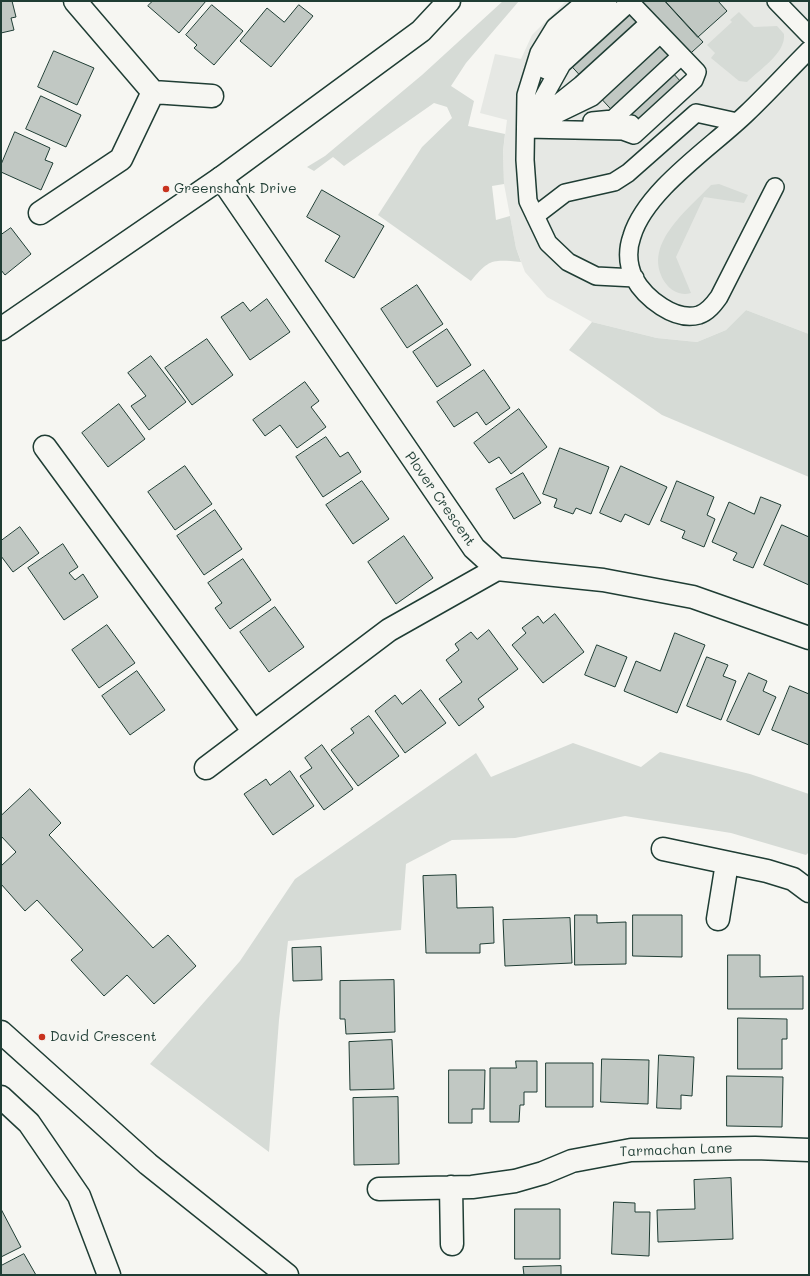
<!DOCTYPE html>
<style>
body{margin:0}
#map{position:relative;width:810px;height:1276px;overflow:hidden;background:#f6f6f2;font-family:Mali,sans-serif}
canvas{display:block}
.frame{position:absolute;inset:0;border:2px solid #1f3d34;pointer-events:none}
</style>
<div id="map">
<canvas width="810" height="1276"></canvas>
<div class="frame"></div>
</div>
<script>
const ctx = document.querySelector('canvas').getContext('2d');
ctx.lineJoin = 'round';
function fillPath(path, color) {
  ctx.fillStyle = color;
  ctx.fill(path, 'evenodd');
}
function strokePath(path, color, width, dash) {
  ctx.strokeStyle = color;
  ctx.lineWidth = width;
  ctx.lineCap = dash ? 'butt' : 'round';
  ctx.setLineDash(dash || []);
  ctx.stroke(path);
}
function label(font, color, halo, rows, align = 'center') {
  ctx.font = font + ' Mali,sans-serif';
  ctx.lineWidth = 3.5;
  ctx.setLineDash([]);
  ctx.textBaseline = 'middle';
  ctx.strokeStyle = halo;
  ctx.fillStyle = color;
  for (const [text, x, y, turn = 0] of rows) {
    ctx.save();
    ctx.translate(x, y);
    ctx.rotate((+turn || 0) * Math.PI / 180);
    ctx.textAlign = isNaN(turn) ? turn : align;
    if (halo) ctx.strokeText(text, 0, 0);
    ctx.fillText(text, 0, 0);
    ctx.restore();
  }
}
fillPath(new Path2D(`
 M566 1H809V334L746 310 726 330 697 342 657 338 592 322 547 297 525 272 516 248 504 184 503 151 507 120 480 113 495 54 521 59 532 35Z`), '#e6e8e4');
fillPath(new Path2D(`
 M503 1H519L466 63 451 86 474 101 468 126 505 134 503 151 504 184 492 186 496 220 510 216 516 248 521 262C493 260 490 258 471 281L378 215 422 147 452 118 447 107 434 103 344 166 333 157 314 171 307 167 325 156 422 75Z
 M739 12 754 27 777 26 784 34C786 53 760 69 747 82L739 81 711 58 715 53 707 45 732 22 730 20Z
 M719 184 748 195 744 203 704 197 676 257 691 293C682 296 673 292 667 285 638 247 688 210 711 185Z
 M746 310 809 334V477L662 415 569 350 592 322 657 338 697 342 726 330Z
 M573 743 641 767 660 752 750 774 809 794V852L806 855 731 833 625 816 515 838 452 840 406 864 401 930 288 941 279 1020 269 1152 150 1064 240 961 295 879 476 753 491 777Z`), '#d6dbd6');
const building = new Path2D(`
 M1 1H12L16 17 11 18 14 30 1 33Z
 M153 1H206L179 33 148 6Z
 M627 1H665L703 42 671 71 682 83 630 130 553 46 616 11Z
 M665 1H718L727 11 698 37Z
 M212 5 243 31 214 65 194 48 197 45 186 35Z
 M299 5 313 16 271 67 240 41 267 8 284 22Z
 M54 51 94 68 77 105 38 87Z
 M41 96 81 115 66 147 26 129Z
 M15 132 50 148 45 160 53 163 41 190 1 172V165Z
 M322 190 384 226 354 278 325 261 340 236 307 217Z
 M11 228 31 254 5 275 1 270V235Z
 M417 285 443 324 407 348 381 309Z
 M267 299 290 332 250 360 221 317 243 302 250 311Z
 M447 329 471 365 437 387 413 352Z
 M207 339 233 375 192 405 165 368Z
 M151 356 186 402 149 430 131 406 146 396 128 373Z
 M484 370 510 408 486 425 477 412 454 427 437 402Z
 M305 382 319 401 311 407 326 427 297 448 280 425 265 436 253 420Z
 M119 404 145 439 108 467 82 433Z
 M519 409 547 447 511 474 499 457 489 463 474 443Z
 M326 437 340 457 348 452 361 472 323 497 296 457Z
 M560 448 609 467 591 514 576 508 573 514 554 507 557 499 543 494Z
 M185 466 212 504 175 530 148 492Z
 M621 466 667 487 649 525 625 514 621 522 600 513Z
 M523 473 541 503 514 519 496 489Z
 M362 481 389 519 353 544 326 505Z
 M677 481 714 497 707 515 715 519 704 547 682 538 685 531 661 521Z
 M761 497 781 505 753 568 733 560 737 553 712 542 729 502 754 514Z
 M215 510 242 549 204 575 177 536Z
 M782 525 809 537V585L764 565Z
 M20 527 39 553 13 572 1 556V541Z
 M404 536 433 578 396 604 368 562Z
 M63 544 78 567 69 573 75 580 83 574 98 597 64 620 28 568Z
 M243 559 271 600 230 629 215 608 222 603 208 583Z
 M275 607 304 647 269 672 240 632Z
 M555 614 584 652 543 683 512 645 526 633 522 628 538 616 543 623Z
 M107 625 135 663 99 688 72 650Z
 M489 630 518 669 478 699 484 707 459 726 439 699 462 682 446 660 459 650 455 644 471 632 477 639Z
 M675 633 705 645 677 713 624 691 636 661 660 671Z
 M597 645 627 657 615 687 585 675Z
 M707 657 728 665 723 676 736 681 721 720 687 706Z
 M137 671 165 710 130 735 102 696Z
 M749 673 767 681 763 691 776 697 759 735 727 721Z
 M790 686 809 694V745L772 730Z
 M421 690 446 723 405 753 375 711 395 695 402 704Z
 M369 716 399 756 358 786 331 750 354 733 351 729Z
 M322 745 353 789 324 810 300 776 312 768 305 758Z
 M290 771 314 806 273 835 244 794 266 779 270 785Z
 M30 789 61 823 49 835 153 948 168 935 196 966 154 1004 127 975 104 996 71 960 83 950 37 900 25 911 1 884V866L16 852 1 836V816Z
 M456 875 457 908 493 907 494 943 480 944V953H426L423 876Z
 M575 915H597V923L626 922V964L575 965Z
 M633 915H682V957L633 956Z
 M570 918 572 963 505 966 503 920Z
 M321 947 322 980 293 981 292 948Z
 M728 955H760V977L803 976V1009H728Z
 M394 980 395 1032 346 1034 345 1019H340V981Z
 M738 1018 787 1019V1039H782V1069H738Z
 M392 1040 394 1089 350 1090 349 1042Z
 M659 1055 694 1057 692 1096 681 1095V1109L657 1108Z
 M602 1059 649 1060 648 1104 601 1102Z
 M516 1061H537V1092H524V1105H520L519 1122H490V1068H516Z
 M546 1063H593V1107H546Z
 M449 1070H485L484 1109H472V1123H449Z
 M727 1076 783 1077 782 1127 727 1126Z
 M398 1097 399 1164 354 1165 353 1098Z
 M731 1178 733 1239 658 1242 657 1210 695 1209 694 1180Z
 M614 1202 635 1203V1212H650L649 1256 612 1254Z
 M1 1209 21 1247 1 1257Z
 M515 1209H560V1259H515Z
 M24 1254 36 1275H1V1266Z
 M561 1266V1275H524L523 1267Z`);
fillPath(building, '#c1c8c3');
strokePath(building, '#1f3d34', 1);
const service = new Path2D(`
 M586 1 555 27 539 53 526 95 525 160 528 201 548 243 568 262 596 276 635 278
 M776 1 809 35
 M546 70 551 53 608 1
 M551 109 581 85 649 23
 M592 121 613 119 681 56
 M527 127 562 64 630 2
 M530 127 592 97 660 34
 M526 129 623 131 631 124
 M623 131 634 135 694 80 697 72 629 1
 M775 187 719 297C714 304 708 312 699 315 675 322 645 298 634 278 628 265 627 250 632 236 646 190 712 147 747 113 768 93 788 71 809 50
 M535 216 565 193 614 182 628 173 696 113 737 122`);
const minor = new Path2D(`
 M75 1 153 92
 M221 178 474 548 497 569 603 580 693 597 809 638
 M40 213 121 159 153 92 212 96
 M45 447 254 732
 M206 768 389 630 497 569
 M663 849 767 871 793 879 809 891
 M718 919 727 863
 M1 1097 29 1123 79 1196 109 1275
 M451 1187 452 1244
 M379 1189 472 1187 515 1181 543 1173 572 1161 631 1150 755 1148 809 1150`);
const tertiary = new Path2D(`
 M1 329 221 178 421 31 449 1`);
const secondary = new Path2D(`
 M1 1032 148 1164 287 1275`);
strokePath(service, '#1f3d34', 20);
strokePath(minor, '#1f3d34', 25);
strokePath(tertiary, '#1f3d34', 25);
strokePath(secondary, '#1f3d34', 25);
strokePath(service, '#f6f6f2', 17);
strokePath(minor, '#f6f6f2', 22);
strokePath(tertiary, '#f6f6f2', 22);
strokePath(secondary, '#f6f6f2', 22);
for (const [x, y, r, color] of [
 [166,189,4,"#c8321e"],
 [42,1037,4,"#c8321e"]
]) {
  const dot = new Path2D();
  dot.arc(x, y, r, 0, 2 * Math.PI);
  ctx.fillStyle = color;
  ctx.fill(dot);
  strokePath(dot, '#f6f6f2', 1.5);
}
label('14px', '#1f3d34', '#f6f6f2', [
 ["Greenshank Drive",174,189],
 ["David Crescent",50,1037]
], 'left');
label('14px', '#1f3d34', '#f6f6f2', [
 ["Plover Crescent",440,499,55],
 ["Tarmachan Lane",676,1150,-2]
]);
</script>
